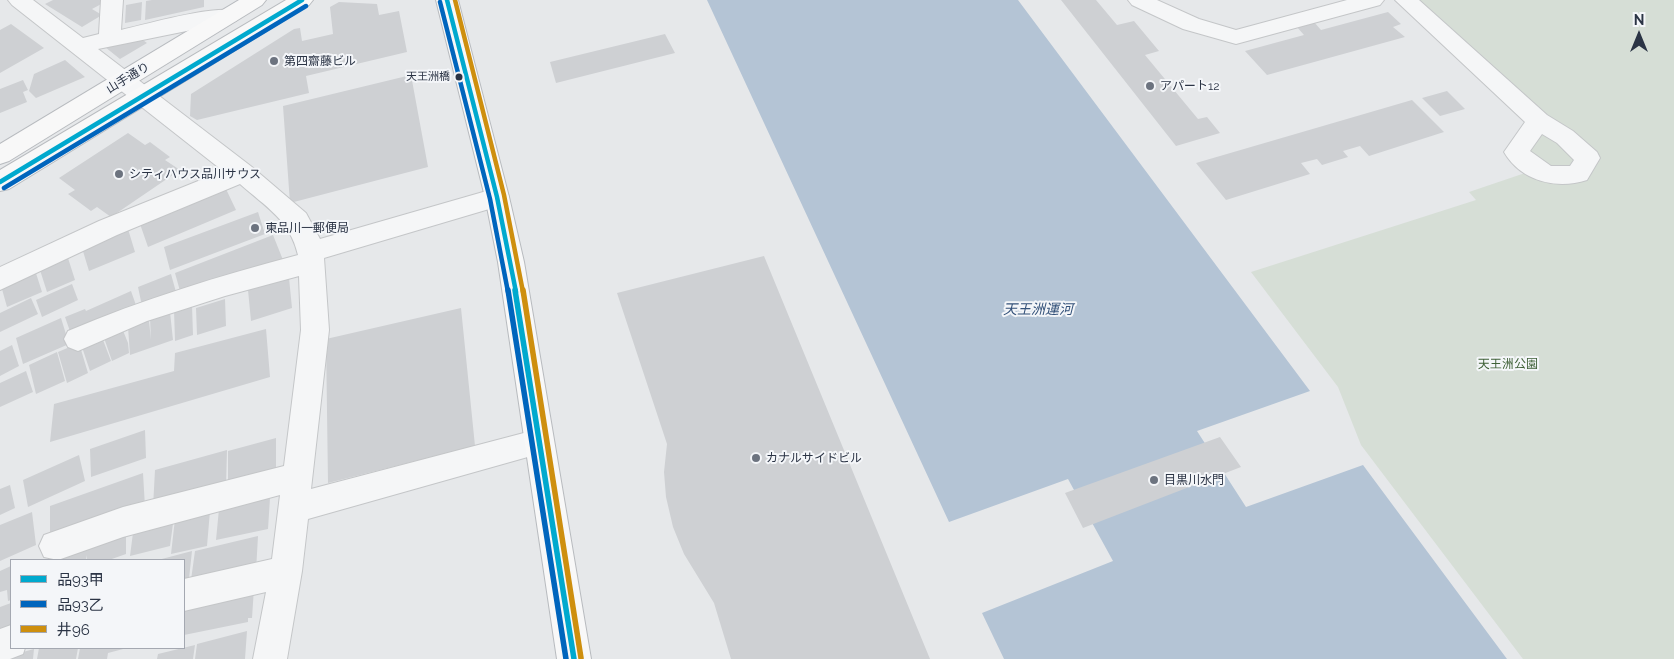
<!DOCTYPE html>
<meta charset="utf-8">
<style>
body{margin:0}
#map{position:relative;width:1674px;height:659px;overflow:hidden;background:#e6e8ea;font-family:Raleway,"Noto Sans JP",sans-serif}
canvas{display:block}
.legend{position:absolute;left:10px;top:559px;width:175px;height:90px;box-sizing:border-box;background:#f4f6f9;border:1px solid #a4a8b1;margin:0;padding:6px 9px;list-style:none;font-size:15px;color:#2b3445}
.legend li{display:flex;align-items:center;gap:10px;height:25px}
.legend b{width:25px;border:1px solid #a4a8b1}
.north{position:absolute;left:1614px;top:10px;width:50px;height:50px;-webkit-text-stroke:4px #f4f6f9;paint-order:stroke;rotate:0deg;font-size:14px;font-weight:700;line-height:20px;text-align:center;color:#2b3445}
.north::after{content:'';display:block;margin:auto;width:18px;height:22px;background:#2b3445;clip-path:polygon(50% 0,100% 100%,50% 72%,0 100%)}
</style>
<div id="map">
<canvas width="1674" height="659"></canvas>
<ul class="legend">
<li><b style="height:6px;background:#00a9ce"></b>品93甲</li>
<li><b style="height:6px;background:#0065bd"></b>品93乙</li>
<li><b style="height:6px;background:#ce8f0e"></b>井96</li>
</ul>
<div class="north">N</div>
</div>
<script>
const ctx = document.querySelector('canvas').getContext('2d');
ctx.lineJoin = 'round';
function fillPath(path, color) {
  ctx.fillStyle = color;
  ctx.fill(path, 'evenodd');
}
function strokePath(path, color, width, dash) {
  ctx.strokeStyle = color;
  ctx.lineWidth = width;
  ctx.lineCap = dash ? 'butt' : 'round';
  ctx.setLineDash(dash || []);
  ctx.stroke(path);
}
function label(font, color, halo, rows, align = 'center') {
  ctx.font = font + ' Raleway,"Noto Sans JP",sans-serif';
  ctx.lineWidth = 4;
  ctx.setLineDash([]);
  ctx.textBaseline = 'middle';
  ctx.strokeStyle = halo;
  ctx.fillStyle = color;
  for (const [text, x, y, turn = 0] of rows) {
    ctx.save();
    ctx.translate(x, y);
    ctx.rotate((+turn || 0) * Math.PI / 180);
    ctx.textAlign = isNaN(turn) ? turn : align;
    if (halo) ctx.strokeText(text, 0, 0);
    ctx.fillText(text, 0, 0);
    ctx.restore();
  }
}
fillPath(new Path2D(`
 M1406 0H1674V659H1523L1361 445 1338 387 1251 272 1476 200 1469 192 1531 171 1516 152 1538 121Z`), '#d6ded6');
fillPath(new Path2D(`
 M707 0H1018L1310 391 1197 431 1246 507 1363 465 1507 659H1004L982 613 1113 561 1068 479 949 522Z`), '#b4c4d5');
fillPath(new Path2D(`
 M53 0H102L105 2 92 9 102 15 82 27 45 4Z
 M152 0H204V7L145 20 146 1Z
 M1061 0H1096L1117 25 1134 21 1159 51 1145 55 1198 119 1207 117 1220 133 1176 146Z
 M142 2 141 20 125 23 126 5Z
 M339 2 377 4 379 15 399 11 407 52 306 76 309 93 197 120 190 116 191 94 294 29 300 28 302 41 333 34 330 7Z
 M1388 12 1401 24 1393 27 1405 37 1267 75 1245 51 1304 35 1296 26 1314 22 1321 30Z
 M11 24 44 48 0 73V30Z
 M665 34 675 53 556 83 550 62Z
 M140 38 147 43 120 59 105 47Z
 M65 60 85 77 36 98 29 91 34 74Z
 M411 75 428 167 290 203 283 106Z
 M23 80 28 90 23 92 27 102 0 113V89Z
 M1447 91 1465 109 1440 116 1422 98Z
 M1412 100 1444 132 1369 156 1360 146 1343 151 1348 157 1322 165 1317 159 1301 163 1310 174 1226 200 1196 163Z
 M128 133 145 145 150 142 170 157 165 160 180 170 111 217 97 207 91 211 68 194 75 190 59 178Z
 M226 189 236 210 148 247 140 224Z
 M258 212 265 234 170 270 164 247Z
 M128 229 135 252 89 271 82 248Z
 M273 235 283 260 180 291 175 273Z
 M764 256 930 659H731L714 603 684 554 673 527 666 497 664 472 667 444 617 293Z
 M68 258 75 280 47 292 40 270Z
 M34 267 42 292 7 307 0 282Z
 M171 274 176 292 142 306 138 287Z
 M289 278 292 308 251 321 248 290Z
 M72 284 78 300 42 317 36 300Z
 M131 291 137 308 72 337 65 317 85 309 86 311Z
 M31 298 38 314 0 332V313Z
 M225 299 226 326 197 335 196 308Z
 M192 305 193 335 175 341 174 310Z
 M461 308 475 446 328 483 326 339Z
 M170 312 173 340 130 355 128 327 149 321 151 340 150 318Z
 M61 318 69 344 23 364 16 338Z
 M120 323 128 343 129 353 112 361 102 332Z
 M266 329 270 377 50 442 54 404 174 371 175 353Z
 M100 332 111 361 90 371 80 341Z
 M79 343 88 373 67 383 58 352Z
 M12 345 19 366 0 376V351Z
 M57 352 65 381 36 394 29 365Z
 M26 371 33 392 0 407V383Z
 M145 430 146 458 91 477 90 449Z
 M1220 437 1241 467 1083 528 1065 493Z
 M276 438V473L228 487V451Z
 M227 450 226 486 153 507 155 470Z
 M79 455 85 481 28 507 23 480Z
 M143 473 145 507 50 541V506Z
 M10 485 15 508 0 515V489Z
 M270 498 268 529 216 540 219 509Z
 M210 511 207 546 171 554 175 519Z
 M32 512 36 545 0 561V525Z
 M174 516 170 546 130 556 134 525Z
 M126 532V554L109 560H87L86 555V560H48V558Z
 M258 536 256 571 190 587 195 551Z
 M192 551 188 588 184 589V560H158Z
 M11 566V600L8 601 7 590 0 592V571Z
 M254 588 252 618H248V622L184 635V605Z
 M11 603V636L0 640V607Z
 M247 631 245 659H195L197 644Z
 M195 645 193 659H157L158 654Z
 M39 648H78L76 659H37Z
 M80 648H127L108 653 107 659H78Z
 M34 649 33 659H1V658Z`), '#ced0d3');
const minor = new Path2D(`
 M8 0H33L83 38 99 34 101 0H123L121 30C148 24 212 5 236 11L239 16 236 21 98 49 252 167 306 213 320 239 497 188 506 190 509 197 506 204 324 258 329 330 311 489 539 429 549 433 554 442 549 451 308 519 302 571 287 659H253L266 592 184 611V579L272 559 280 495 123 537 58 560 44 557 39 546 44 535 123 507 284 466 301 330 299 276 225 296 147 321 78 351 68 347 64 339 68 331C143 299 219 276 298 255 290 220 266 207 240 184L117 235 0 290V267L99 221 223 171 12 5Z
 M1128 0H1157L1199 19 1236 30 1347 0H1384L1380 5 1236 44 1183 29 1132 5Z
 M1395 0H1419L1547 115 1573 131 1597 152 1600 158 1587 180C1556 190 1521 181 1504 152L1525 122ZM1542 134 1557 143 1574 160 1570 166H1551L1530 151Z
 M11 625V648H25L23 654 10 659H0V629Z`);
const highway = new Path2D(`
 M239 0H266L262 5 9 161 0 164V144Z
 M286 0H313L309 5 9 189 0 191V170Z
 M436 0H458L509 197 524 262 591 659H557L498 262 485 197Z`);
strokePath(minor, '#c4c6c8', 2);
strokePath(highway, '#b8bbbf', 2);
fillPath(minor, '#f5f6f7');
fillPath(highway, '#f8f8f8');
strokePath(new Path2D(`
 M447 0 497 197 516 292
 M0 182 302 0`), '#00a9ce', 4.5);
strokePath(new Path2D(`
 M515 290 574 659`), '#00a9ce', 5.5);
strokePath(new Path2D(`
 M440 2 490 199 508 292
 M4 188 306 6`), '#0065bd', 4.5);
strokePath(new Path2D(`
 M508 290 566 659`), '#0065bd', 5.5);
strokePath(new Path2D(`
 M455 0 504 195 523 292`), '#ce8f0e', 4.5);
strokePath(new Path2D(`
 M523 290 581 658`), '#ce8f0e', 5.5);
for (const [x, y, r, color] of [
 [274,61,5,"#6c737f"],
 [459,77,4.5,"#2b3445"],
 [1150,86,5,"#6c737f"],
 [119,174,5,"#6c737f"],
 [255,228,5,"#6c737f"],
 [756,458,5,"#6c737f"],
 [1154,480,5,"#6c737f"]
]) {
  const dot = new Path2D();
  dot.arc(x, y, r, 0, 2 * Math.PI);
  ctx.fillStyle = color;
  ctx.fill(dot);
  strokePath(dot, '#f4f6f9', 2);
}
label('11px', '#2b3445', '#f4f6f9', [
 ["天王洲橋",450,77]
], 'right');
label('12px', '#2b3445', '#f4f6f9', [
 ["第四齋藤ビル",284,61],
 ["アパート12",1160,86],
 ["シティハウス品川サウス",129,174],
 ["東品川一郵便局",265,228],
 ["カナルサイドビル",766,458],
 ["目黒川水門",1164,480]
], 'left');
label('12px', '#2b3445', '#f4f6f9', [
 ["山手通り",128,78,-31]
]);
label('12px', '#3f6138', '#f4f6f9', [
 ["天王洲公園",1508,364]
]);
label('italic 14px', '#34527a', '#f4f6f9', [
 ["天王洲運河",1038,310]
]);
</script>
